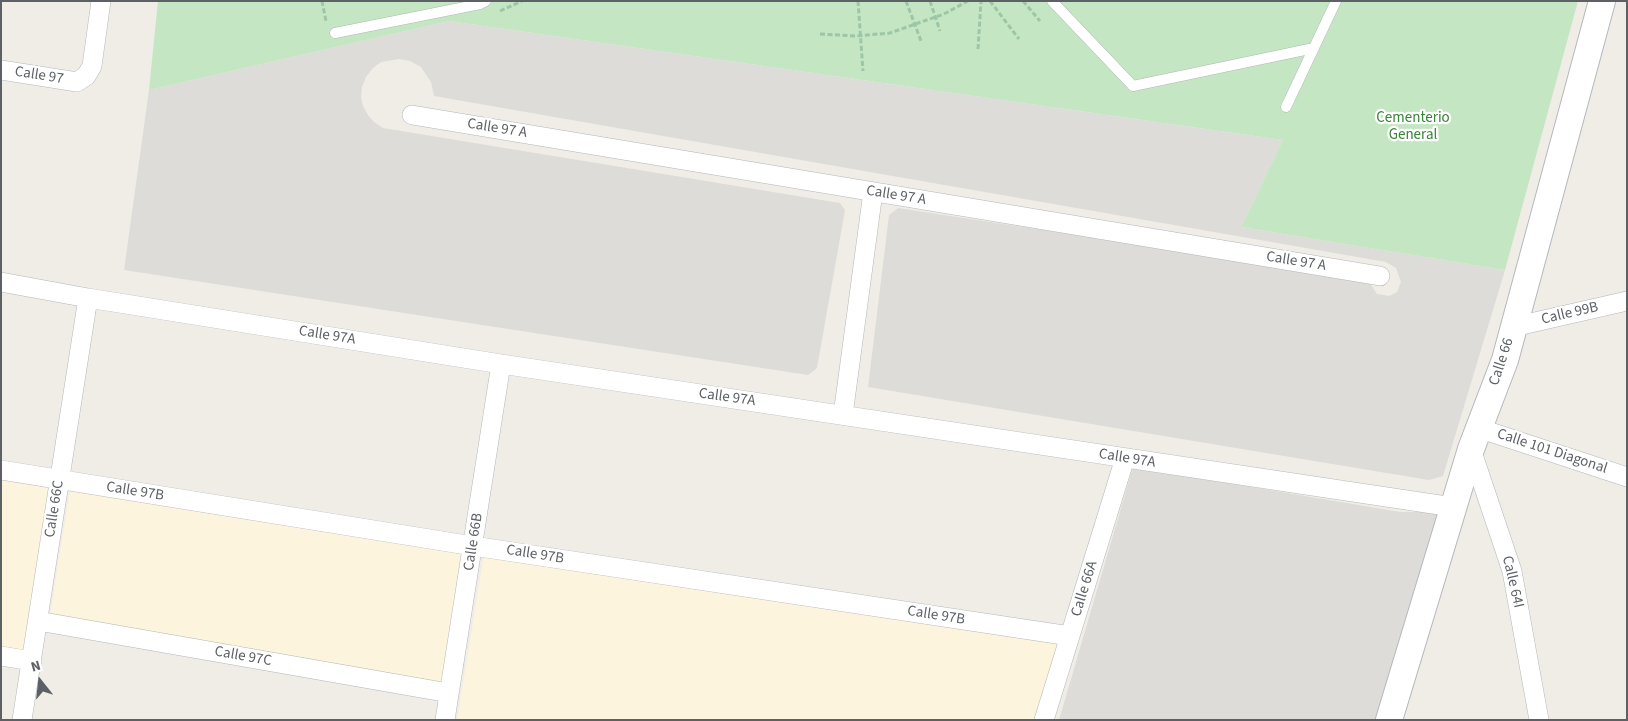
<!DOCTYPE html>
<style>
body{margin:0}
#map{position:relative;width:1628px;height:721px;overflow:hidden;background:#efede6;font-family:"Source Sans 3",sans-serif}
canvas{display:block}
.frame{position:absolute;inset:0;border:2px solid #5d6166;pointer-events:none}
.north{position:absolute;left:15px;top:656px;width:50px;height:50px;-webkit-text-stroke:4px #fff;paint-order:stroke;rotate:344deg;font-size:14px;font-weight:700;line-height:20px;text-align:center;color:#5d6166}
.north::after{content:'';display:block;margin:auto;width:18px;height:22px;background:#5d6166;clip-path:polygon(50% 0,100% 100%,50% 72%,0 100%)}
</style>
<div id="map">
<canvas width="1628" height="721"></canvas>
<div class="frame"></div>
<div class="north">N</div>
</div>
<script>
const ctx = document.querySelector('canvas').getContext('2d');
ctx.lineJoin = 'round';
function fillPath(path, color) {
  ctx.fillStyle = color;
  ctx.fill(path, 'evenodd');
}
function strokePath(path, color, width, dash) {
  ctx.strokeStyle = color;
  ctx.lineWidth = width;
  ctx.lineCap = dash ? 'butt' : 'round';
  ctx.setLineDash(dash || []);
  ctx.stroke(path);
}
function label(font, color, halo, rows, align = 'center') {
  ctx.font = font + ' "Source Sans 3",sans-serif';
  ctx.lineWidth = 4.5;
  ctx.setLineDash([]);
  ctx.textBaseline = 'middle';
  ctx.strokeStyle = halo;
  ctx.fillStyle = color;
  for (const [text, x, y, turn = 0] of rows) {
    ctx.save();
    ctx.translate(x, y);
    ctx.rotate((+turn || 0) * Math.PI / 180);
    ctx.textAlign = isNaN(turn) ? turn : align;
    if (halo) ctx.strokeText(text, 0, 0);
    ctx.fillText(text, 0, 0);
    ctx.restore();
  }
}
fillPath(new Path2D(`
 M1 479 54 488 28 654 1 649Z
 M70 490 467 552 446 685 50 615Z
 M484 555 1064 643 1042 720H457Z`), '#fdf4dd');
fillPath(new Path2D(`
 M449 21 1283 140 1241 227 1505 270 1443 476 1429 480 868 387 889 215 898 208 1353 277 1370 283 1377 294 1389 296 1397 292 1401 282 1396 268 1386 262 434 96 431 82 421 67 410 61 399 59 381 62 373 68 366 77 362 87 361 97 363 106 368 115 374 122 383 128 840 203 845 210 817 368 808 375 124 270 149 90Z
 M1133 467 1400 512H1449L1387 720H1059Z`), '#dedcd8');
fillPath(new Path2D(`
 M158 1H1578L1505 270 1241 227 1283 140 449 21 149 90Z`), '#c5e6c3');
const lane = new Path2D(`
 M1052 1 1133 86 1314 48
 M335 33 480 4 486 1
 M1286 107 1336 1`);
const street = new Path2D(`
 M1 70 77 82 86 76 92 66 101 1
 M412 115 1380 276
 M1 282 88 298 501 364 1453 507
 M1513 327 1627 301
 M843 415 873 192
 M1478 428 1627 477
 M1471 449 1512 571 1539 720
 M1 470 473 546 1070 636
 M38 621 449 693
 M1 656 32 661
 M22 720 88 298
 M445 720 501 364
 M1044 720 1125 458`);
const secondary = new Path2D(`
 M1389 720 1471 449 1505 360 1602 1`);
strokePath(lane, '#b3b6ba', 11);
strokePath(street, '#b3b6ba', 20);
strokePath(secondary, '#b4b8bd', 28);
strokePath(new Path2D(`
 M322 1 326 21
 M858 1 863 71
 M906 1 921 41
 M930 1 940 31
 M990 1 1019 39
 M1023 1 1040 21
 M500 11 522 1
 M820 34 856 36 890 33 944 14 968 1
 M978 49 981 1`), '#9dc6a6', 3, [5, 2.5]);
strokePath(lane, '#fff', 10);
strokePath(street, '#fff', 19);
strokePath(secondary, '#fff', 26);
label('15px', '#5d6166', '#fff', [
 ["Calle 97",39,76,9],
 ["Calle 97 A",497,129,9],
 ["Calle 97 A",896,196,9],
 ["Calle 97 A",1296,262,9],
 ["Calle 99B",1570,314,-13],
 ["Calle 97A",327,336,9],
 ["Calle 66",1502,362,-72],
 ["Calle 97A",727,398,8],
 ["Calle 101 Diagonal",1552,452,18],
 ["Calle 97A",1127,459,9],
 ["Calle 97B",135,492,9],
 ["Calle 66C",55,509,-81],
 ["Calle 66B",474,542,-81],
 ["Calle 97B",535,555,9],
 ["Calle 64I",1512,582,77],
 ["Calle 66A",1085,589,-73],
 ["Calle 97B",936,616,9],
 ["Calle 97C",243,657,10]
]);
label('15px', '#378337', '#fff', [
 ["Cementerio",1413,119],
 ["General",1413,136]
]);
</script>
